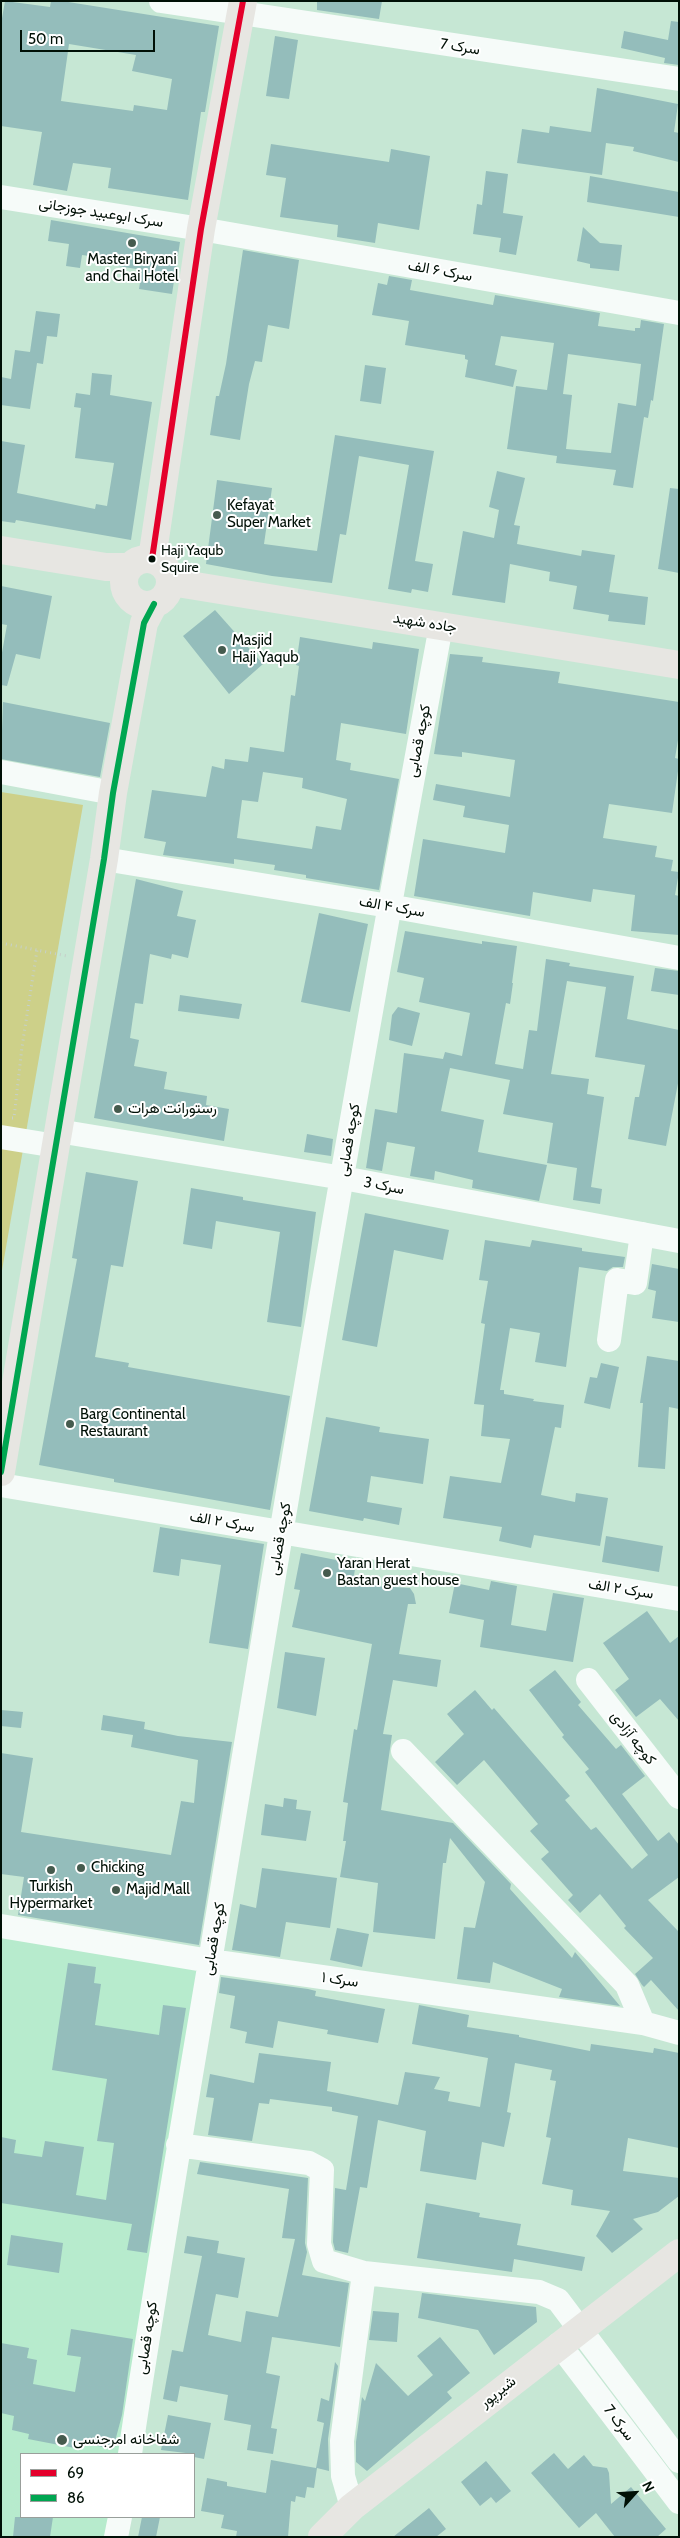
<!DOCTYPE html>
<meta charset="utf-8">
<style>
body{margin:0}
#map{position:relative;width:680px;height:2538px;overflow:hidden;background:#c6e7d4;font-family:Cabin,sans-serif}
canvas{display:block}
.frame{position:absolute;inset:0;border:2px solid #001006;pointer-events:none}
.legend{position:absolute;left:20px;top:2453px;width:175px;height:65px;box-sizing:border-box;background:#fff;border:1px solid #999f9b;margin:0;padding:6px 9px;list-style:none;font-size:15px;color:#001006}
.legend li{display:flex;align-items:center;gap:10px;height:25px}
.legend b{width:25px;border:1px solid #999f9b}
.north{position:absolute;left:610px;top:2468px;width:50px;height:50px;-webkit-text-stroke:4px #fff;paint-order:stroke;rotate:64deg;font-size:14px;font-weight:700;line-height:20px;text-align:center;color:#001006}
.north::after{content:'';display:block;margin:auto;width:18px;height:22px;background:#001006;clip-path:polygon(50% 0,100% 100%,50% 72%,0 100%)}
.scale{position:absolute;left:20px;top:30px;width:135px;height:22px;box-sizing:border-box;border:2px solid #001006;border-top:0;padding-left:6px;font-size:15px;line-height:18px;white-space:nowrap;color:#001006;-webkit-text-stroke:4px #fff;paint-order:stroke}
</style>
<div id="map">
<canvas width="680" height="2538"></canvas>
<div class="frame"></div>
<ul class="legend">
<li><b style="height:6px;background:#e4002b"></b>69</li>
<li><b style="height:6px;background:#00a651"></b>86</li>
</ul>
<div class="north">N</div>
<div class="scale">50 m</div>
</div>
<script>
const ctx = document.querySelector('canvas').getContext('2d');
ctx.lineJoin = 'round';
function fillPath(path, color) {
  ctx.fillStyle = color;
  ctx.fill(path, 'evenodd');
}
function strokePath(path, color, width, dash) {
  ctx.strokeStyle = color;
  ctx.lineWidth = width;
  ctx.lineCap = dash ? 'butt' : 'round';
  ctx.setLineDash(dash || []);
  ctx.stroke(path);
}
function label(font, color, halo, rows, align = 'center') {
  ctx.font = font + ' Cabin,Vazirmatn,sans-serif';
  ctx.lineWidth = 4;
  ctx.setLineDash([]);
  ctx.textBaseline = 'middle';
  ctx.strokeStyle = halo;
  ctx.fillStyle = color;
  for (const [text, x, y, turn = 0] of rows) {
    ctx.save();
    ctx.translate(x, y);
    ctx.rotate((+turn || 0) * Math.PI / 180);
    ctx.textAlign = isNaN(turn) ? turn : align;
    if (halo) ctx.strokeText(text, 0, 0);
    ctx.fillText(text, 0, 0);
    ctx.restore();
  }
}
fillPath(new Path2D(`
 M1 1933 201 1965 137 2337 129 2336 140 2338 121 2454H21V2517H110L107 2537H1Z`), '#b7ebcd');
fillPath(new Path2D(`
 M1 792 83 805 1 1276Z`), '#cdd089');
fillPath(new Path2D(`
 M5 1 50 7 51 1H62L219 26 205 112H201L188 200 108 188 111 168 73 163 67 191 33 185 42 132 1 126V24ZM69 44 136 55 132 71 172 79 167 110 134 105 133 111 61 101Z
 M317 1H382L379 19 317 10Z
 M671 21 679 22V65L664 63 665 58 621 48 624 31 668 40Z
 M275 36 298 40 289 99 266 96Z
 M597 88 678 104 674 132 679 133V162L633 151 634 147 606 143 602 175 517 163 522 129 549 133 550 126 591 132Z
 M271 144 389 162 391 149 430 156 419 230 378 223 375 243 337 237 338 225 280 217 286 178 266 175Z
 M486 171 508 174 503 213 523 216 516 255 499 252 501 238 473 234 477 204 482 205Z
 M590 176 679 192V217L587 202Z
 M51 220 180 242 172 294 139 289 142 270 118 266 119 260 82 255 80 268 66 266 69 244 48 241Z
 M583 227 600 243 622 245 619 271 590 268V264L577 261Z
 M243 250 299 260 289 329 268 325 262 362 255 361 249 384 240 440 210 435 216 396H219L226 364Z
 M389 276 412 280 410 290 493 305 495 295 600 313 598 326 635 331V328H640L641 320 664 324 653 401 651 400 648 418 644 417 633 488 613 485 616 470 556 463 557 456 507 449 516 386 547 390 554 343 501 336 495 365 517 370 513 387 465 377 468 360 465 359V355L405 345 409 321 372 315 378 283 387 285ZM568 354 641 364 636 406 618 403 611 453 566 449 572 395 563 394Z
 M36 311 60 314 57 337 47 336 43 364 37 363 30 409 1 405V377L11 379 15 350 30 352Z
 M365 365 386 368 381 404 360 401Z
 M92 373 112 375 110 395 152 402 131 540 16 520 15 523 1 521V441L25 445 17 493 95 509 96 504 107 506 114 463 75 458 81 408 74 407 76 393 90 395Z
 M335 435 434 451 415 561 433 564 428 592 412 589 411 593 388 589 409 465 359 456 346 535 340 534 332 583 272 576 206 564 217 480 272 488 264 544 317 551Z
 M497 471 525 478 514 525 520 526 517 544 581 556 582 550 615 555 609 592 648 597 645 625 608 621 609 615 573 609 577 586 549 581 550 572 510 564 505 603 452 595 463 531 494 538 499 510 489 507Z
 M670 488 679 489V573L658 569Z
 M1 586 52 596 40 659 16 654 7 686 1 685V658L7 625 1 624Z
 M215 610 263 664 229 694 183 636Z
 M300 637 372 649 373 642 419 649 406 734 341 723 336 760 351 763 350 770 399 779 379 890 306 878V875L274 870 275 865 234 859V864L163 855 166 842 144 838 152 790 206 797 212 766 224 769 225 759 248 762 250 747 284 752 291 695 295 696 299 666 296 665ZM263 772 303 778 302 788 347 799 341 830 316 826 312 849 237 838 242 800 258 802Z
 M450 654 483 657 482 662 560 672 558 683 679 702V734L675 758 679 759V764L672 813 609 804 603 838 657 846 655 857 673 860 671 871 679 872 675 895 679 896V935L631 931 635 895 593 889 591 902 533 892 530 916 414 896 423 839 505 853 509 825 463 817 465 806 433 800 436 784 510 797 515 760 462 752V757L434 754Z
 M3 702 110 723 100 777 1 759Z
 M136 879 183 891 177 916 196 920 188 958 172 954 171 959 150 954 143 1004 135 1003 130 1038 139 1040 134 1066 167 1072 164 1089 207 1096 206 1105 229 1109 224 1141 94 1118Z
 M319 913 368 924 350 1012 301 1002Z
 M405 931 482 944V941L517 946 512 983H513L510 1004 506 1003 495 1064 523 1069 529 1030 537 1031 546 959 570 963 569 966 634 976 627 1019 679 1030V1078L666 1146 628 1139 635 1097H639L645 1065 595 1057 606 987 567 981 551 1074 589 1079 587 1094 604 1097 591 1187 602 1189 600 1204 573 1200 577 1168 547 1163 553 1123 503 1114 510 1080 450 1068 441 1111 484 1120 478 1152 547 1165 539 1201 472 1188 473 1180 435 1171 434 1180 410 1176 415 1147 387 1142 382 1171 366 1168 375 1109 397 1113 404 1053 443 1059 445 1052 462 1056 470 1013 419 1002 424 978 397 972Z
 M655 968 679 971V995L651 991Z
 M180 995 242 1004 239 1019 178 1011Z
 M398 1007 420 1013 412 1046 389 1040 392 1015Z
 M307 1134 333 1139 331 1156 304 1152Z
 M86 1172 138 1181 123 1267 111 1265 95 1357 129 1363 128 1367 290 1396 270 1510 114 1482V1479L39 1465 77 1259 72 1258Z
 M191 1188 243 1197V1200L316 1212 301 1327 267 1322 280 1232 216 1221 212 1249 183 1244Z
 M365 1213 449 1230 443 1260 394 1250 377 1347 342 1340Z
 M485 1240 530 1247 532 1240 582 1248V1251L625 1257 623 1267H613L607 1271 579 1267 566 1367 535 1362 540 1333 510 1328 500 1390H504V1394L534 1399 533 1401 564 1405 561 1428 555 1427 541 1495 575 1502 576 1493 608 1498 600 1546 534 1535 531 1548 499 1541 502 1527 443 1518 450 1476 501 1483 510 1439 481 1436 484 1405 474 1404 485 1324 481 1323 488 1281 479 1280Z
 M652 1264 679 1269V1322L652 1318 656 1291 648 1289Z
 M647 1356 679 1361V1409L669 1407 665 1469 638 1467 643 1403H640Z
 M601 1363 619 1367 610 1409 584 1403 590 1377 597 1378Z
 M326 1417 380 1427 379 1432 429 1439 423 1484 371 1476 367 1502 402 1508 399 1525 364 1518 363 1521 309 1511Z
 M160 1527 264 1544 248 1649 209 1643 221 1565 181 1559 179 1576 153 1572Z
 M606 1536 663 1546 659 1572 602 1562Z
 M301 1553 356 1564 354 1575 377 1581 376 1586 410 1588 414 1594 416 1604H408L399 1654 441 1660 437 1687 393 1680 383 1734 392 1735 381 1810 453 1823 511 1884 510 1889 572 1958 575 1952 620 2006 559 1997 562 1989 493 1962 490 1983 457 1979 464 1927 475 1928 485 1882 450 1838 446 1863H443L435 1939 373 1932 378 1883 340 1877 346 1841H343L348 1803 343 1802 354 1729 357 1730 372 1644 292 1627 300 1590 294 1589Z
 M491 1581 517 1586 511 1625 546 1631 553 1593 584 1598 573 1662 480 1647 484 1620 449 1613 455 1583 489 1590Z
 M647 1611 670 1643 679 1636V1721L660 1699 636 1717 615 1690 629 1679 603 1643Z
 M285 1652 325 1658 316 1716 277 1708Z
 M555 1670 581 1702 578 1705 616 1749 621 1745 645 1776 622 1794 658 1841 669 1832 679 1845V1877L648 1900 679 1932V2011L651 1980 644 1987 642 1985 635 1974 653 1958 624 1928 626 1926 600 1894 580 1913 568 1900 573 1895 541 1859 549 1852 530 1831 538 1824 484 1760 457 1785 435 1762 464 1734 447 1714 475 1690 492 1710 494 1708 570 1796 565 1800 591 1830 596 1827 632 1869 648 1855 585 1772 589 1769 562 1737 564 1735 529 1690Z
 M1 1710 23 1712 21 1728 1 1726Z
 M103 1715 145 1722 144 1729 178 1736 232 1742 199 1945 18 1915 24 1877 1 1874V1753L33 1758 21 1832 171 1855 181 1801 194 1803 198 1760 131 1747 133 1735 101 1730Z
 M284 1798 297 1800 296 1809 311 1811 306 1841 261 1835 265 1804 283 1807Z
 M262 1868 337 1878 330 1928 286 1922 280 1957 232 1950 240 1904 256 1908Z
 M337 1928 369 1934 362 1967 330 1960Z
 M68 1963 96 1967 94 1983 101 1984 95 2025 159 2035 163 2005 186 2008 147 2253 127 2250 132 2224 1 2203V2137L16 2140 14 2153 42 2157 45 2141 84 2147 76 2195 106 2200 114 2143 97 2141 107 2079 52 2070Z
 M221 1977 308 1989 316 1991 315 1996 385 2009 378 2043 327 2034 328 2030 278 2021 273 2048 245 2043 247 2032 230 2028 235 1996 219 1993Z
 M419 2005 469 2015 467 2027 519 2035V2037L590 2051 591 2044 653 2053 654 2048 679 2053V2148L628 2138 623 2171 679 2178V2196L658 2212 633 2219 643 2229 612 2253 596 2236 610 2211 571 2205 573 2190 542 2184 551 2138 546 2137 556 2081 550 2080 552 2070 515 2063 507 2112 511 2113 504 2147 482 2142 476 2180 420 2171 426 2131 378 2120 367 2188 360 2187 348 2253 335 2250 333 2242 335 2188 346 2190 358 2116 332 2111V2107L270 2099 269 2104 259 2103 252 2141 208 2135 214 2098 206 2097 210 2074 254 2083 259 2053 331 2062 327 2091 398 2105 405 2072 440 2077 434 2089 450 2092 448 2101 480 2107 488 2058 412 2044Z
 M200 2162 308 2178 305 2243 307 2252 302 2275 349 2283 340 2347 272 2337 266 2373 280 2376 271 2428 277 2429 273 2454 247 2450 251 2425 224 2420 228 2395 180 2386 177 2402 163 2399 172 2350 183 2352 202 2256 184 2253 187 2236 219 2241 217 2253 245 2258 238 2298 216 2294 208 2335 241 2342 246 2311 278 2317 295 2239 282 2238 289 2189 197 2174Z
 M426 2203 480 2213 479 2217 521 2224 517 2245 585 2257 582 2271 514 2259 512 2272 417 2258Z
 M11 2235 63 2243 59 2273 7 2265Z
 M422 2293 536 2307 537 2322 494 2355 478 2330 418 2318Z
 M373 2311 399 2313 397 2342 369 2340Z
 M71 2329 133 2339 122 2415 113 2449 82 2443 80 2449 28 2439 29 2434 12 2430 14 2416 1 2413V2343L29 2348 27 2358 37 2360 33 2384 75 2392 81 2357 67 2355Z
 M440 2337 470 2373 447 2392 452 2398 367 2471 356 2462V2442L362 2397 365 2401 376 2363 408 2396 433 2375 417 2356Z
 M335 2362 338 2366 328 2439 329 2471 317 2468 314 2488 307 2487 305 2498 296 2496 295 2502 291 2501 288 2537H236L237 2531 221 2528 224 2515 201 2511 207 2478 227 2482V2486L266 2493 271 2460 316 2468 324 2423 317 2421 321 2398 329 2401Z
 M168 2415 211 2423 204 2459 194 2457V2454L161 2450Z
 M554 2453 568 2469 584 2455 593 2466 607 2468 609 2473 611 2504 631 2487 666 2529 657 2537H615L596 2513 579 2528 531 2473Z
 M486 2461 511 2491 496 2503 491 2497 480 2506 461 2482Z
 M429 2508 446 2529 436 2537H393Z
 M15 2517H53L50 2537H13Z
 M142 2517H160L156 2537H138Z`), '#94bdbb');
strokePath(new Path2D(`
 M1 943 67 956
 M12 1118H14L22 1047 37 950`), '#c6d0ca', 3, [1, 4]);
strokePath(new Path2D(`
 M161 1 679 79
 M1 197 201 229 679 313
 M1 772 113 793
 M104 859 389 906 679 958
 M58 1131 343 1178 679 1241
 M1 1137 56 1146
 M609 1340 617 1280 635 1283 642 1234
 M1 1485 679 1599
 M588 1680 679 1797
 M403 1751 627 1985 643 2023
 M1 1926 210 1961 643 2023 679 2033
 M178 2145 309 2163 322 2170 319 2244 324 2261 364 2273 539 2292 558 2300 679 2461
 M559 2344 679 2502
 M130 2454C160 2251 196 2049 229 1847 296 1439 365 1032 441 626
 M352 2507 343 2476 342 2441 364 2273
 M116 2537 120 2517`), '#f6fbf9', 24);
strokePath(new Path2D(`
 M1 550 106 567H129
 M124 582a23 23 0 1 1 46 0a23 23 0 1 1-46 0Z
 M152 559 201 229 243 1
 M171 582 679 665
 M1 1472 104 859 113 793 144 623 154 604
 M322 2537 352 2507 679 2253`), '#e7e6e2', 28);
strokePath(new Path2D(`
 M152 559 201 229 243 1`), '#e4002b', 6);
strokePath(new Path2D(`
 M1 1472 104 859 113 793 144 623 154 604`), '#00a651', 6);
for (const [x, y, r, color] of [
 [132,243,5,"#455b4e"],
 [217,515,5,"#455b4e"],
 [152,559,4.5,"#001006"],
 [222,650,5,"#455b4e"],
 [118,1109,5,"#455b4e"],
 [70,1424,5,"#455b4e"],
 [327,1573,5,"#455b4e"],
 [81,1868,5,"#455b4e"],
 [51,1870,5,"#455b4e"],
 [116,1890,5,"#455b4e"],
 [62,2440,6,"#455b4e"]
]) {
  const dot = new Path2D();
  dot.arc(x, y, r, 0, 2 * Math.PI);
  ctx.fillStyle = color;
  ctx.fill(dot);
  strokePath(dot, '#fff', 2);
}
label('14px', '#001006', '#fff', [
 ["Haji Yaqub",161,551],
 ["Squire",161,568]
], 'left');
label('15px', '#001006', '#fff', [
 ["سرک 7",460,47,9],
 ["سرک ابوعبید جوزجانی",101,213,9],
 ["سرک ۶ الف",440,271,10],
 ["جاده شهید",425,623,9],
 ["کوچه قصابی",419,741,-79],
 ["سرک ۴ الف",392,907,10],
 ["کوچه قصابی",349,1140,-80],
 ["سرک 3",384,1186,11],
 ["سرک ۲ الف",222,1522,10],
 ["کوچه قصابی",280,1539,-80],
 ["سرک ۲ الف",621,1589,9],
 ["کوچه آزادی",633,1738,52],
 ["کوچه قصابی",214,1939,-80],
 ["سرک ۱",340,1980,8],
 ["کوچه قصابی",147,2338,-81],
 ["شیرپور",498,2392,-38],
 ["سرک 7",619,2423,53]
]);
label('15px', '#001006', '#fff', [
 ["Master Biryani",132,260,"center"],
 ["and Chai Hotel",132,277,"center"],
 ["Kefayat",227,506],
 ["Super Market",227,523],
 ["Masjid",232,641],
 ["Haji Yaqub",232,658],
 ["رستورانت هرات",128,1109],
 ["Barg Continental",80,1415],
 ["Restaurant",80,1432],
 ["Yaran Herat",337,1564],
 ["Bastan guest house",337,1581],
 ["Chicking",91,1868],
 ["Turkish",51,1887,"center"],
 ["Hypermarket",51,1904,"center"],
 ["Majid Mall",126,1890],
 ["شفاخانه امرجنسی",73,2440]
], 'left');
</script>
